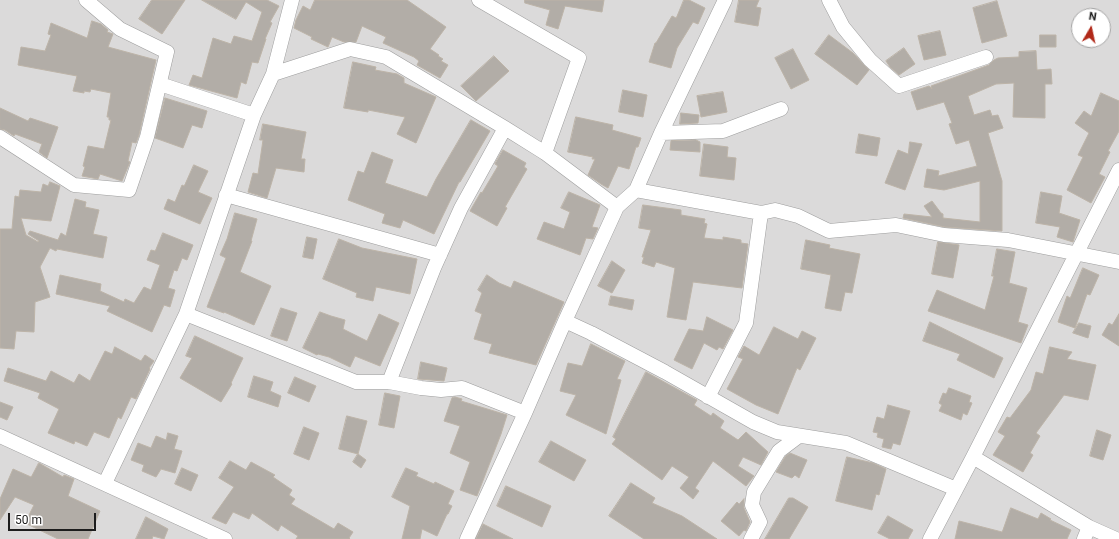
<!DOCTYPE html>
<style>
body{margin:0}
#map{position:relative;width:1119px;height:539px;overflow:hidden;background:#edebe4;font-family:Roboto,sans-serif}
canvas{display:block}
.north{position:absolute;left:1071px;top:8px;width:40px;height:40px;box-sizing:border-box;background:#fff;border:1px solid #a5a5a5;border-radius:50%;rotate:9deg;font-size:11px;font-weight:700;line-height:16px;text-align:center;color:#1d1d1d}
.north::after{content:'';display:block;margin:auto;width:14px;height:18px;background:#b12919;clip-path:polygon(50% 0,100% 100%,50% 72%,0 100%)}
.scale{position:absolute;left:8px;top:513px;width:88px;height:18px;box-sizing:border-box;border:2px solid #1d1d1d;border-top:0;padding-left:5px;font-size:12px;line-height:14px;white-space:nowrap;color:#1d1d1d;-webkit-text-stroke:3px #fff;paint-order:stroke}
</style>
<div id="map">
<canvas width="1119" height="539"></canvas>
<div class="north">N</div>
<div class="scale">50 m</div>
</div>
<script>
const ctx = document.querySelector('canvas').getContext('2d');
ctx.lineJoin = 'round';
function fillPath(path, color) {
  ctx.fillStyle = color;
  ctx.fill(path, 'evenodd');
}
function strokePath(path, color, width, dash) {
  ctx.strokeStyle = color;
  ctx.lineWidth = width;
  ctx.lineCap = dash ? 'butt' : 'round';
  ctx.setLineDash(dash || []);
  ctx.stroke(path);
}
fillPath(new Path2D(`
 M0 0H1119V539H0ZM1079 16H1103V40H1079Z`), '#dbdada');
const building = new Path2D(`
 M152 0H185L162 34 139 19Z
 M202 0H267L279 6 270 22 272 23 265 39H266L258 63 252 62 246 84 241 82 237 98 189 85 193 75 202 78 213 38 231 44 234 36 252 41 262 12 246 2 236 19Z
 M315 0H407L446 27 430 49 439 55 438 56 443 59 441 61 448 65 440 78 417 65 419 61 414 57 383 43 386 37 362 26 356 42H344L332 37 328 47 311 39 312 37 294 28 296 20 303 6 310 10Z
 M525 0H604L602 12 565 6 558 29 546 25 550 10 525 3Z
 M684 0H689L705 8 698 24 693 22 677 48 671 68 649 62 655 43H656L672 16 676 18Z
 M739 0H759L756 7 761 8 758 26 735 22Z
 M997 1 1007 36 982 43 973 8Z
 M92 21 101 24 108 30 107 32 113 34 108 47 156 60 139 135 136 143 132 142 128 161 130 162 122 181 100 174 98 179 82 176 85 167 83 166 88 146 104 149 111 120H109V117H107L111 93 91 89 90 92 84 91V93L73 91 77 76 18 65 21 47 45 51 51 35 48 34 51 23 87 38Z
 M940 31 946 55 924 60 918 36Z
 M829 35 853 53 869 70 857 85 815 54Z
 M1040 35H1056V47H1040Z
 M904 48 915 64 899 75 890 67 886 61Z
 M793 49 809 80 791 89 775 58Z
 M1036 51 1037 70 1051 69 1052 84H1045V118L1013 117 1014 83 996 84 968 96 974 115 990 110 992 116 998 115 1003 128 988 133 1002 181V231L945 227 903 218 904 214 932 217 924 206 932 201 941 213 943 214V218L980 222V181L944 190 924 187 927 169 939 171 938 176 977 166 969 140 956 144 949 124 952 123 944 102 917 110 911 92 929 86 932 89 931 86 989 65 994 60 998 58 1019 57V52Z
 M494 56 509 71 476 101 461 86Z
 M353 62 376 67 375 70 397 74 404 78V83L436 97 416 143 397 134 405 117 368 110V112L344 108Z
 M623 90 647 95 643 117 619 112Z
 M723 92 727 112 701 117 697 96Z
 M1101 93 1119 101V131L1108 151 1110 152 1099 174 1105 177 1091 203 1067 190 1083 157 1078 155 1089 133 1075 123 1084 111 1091 116Z
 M165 98 207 111 202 128 192 125 183 148 155 138Z
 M0 108 28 121 30 118 58 127 47 158 39 152 42 144 15 134 14 136 5 130 0 129Z
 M681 113 699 115 698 123 680 124Z
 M576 117 613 125 612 130 641 138 638 147H636L629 169 618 166 608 188 601 184 588 175 595 159H592L593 157 568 152Z
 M471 120 490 131 460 182H459L434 234 403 220 400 228 382 223 385 214 348 200 358 171 364 173 372 152 393 160 385 183 427 197 436 179Z
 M263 124 306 132 301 159H305L304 172 276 168 267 198 248 192 253 173 258 174 263 140H260Z
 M859 134 880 138 877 156 856 153Z
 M696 140 700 142V152L670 150 671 141Z
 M910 142 922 144 905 190 885 183 898 150 908 154Z
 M704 144 728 147 727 157 736 158 734 180 700 176Z
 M503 150 526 163 524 167 527 169 505 207 507 208 497 226 470 211 481 192 482 193 498 166 495 164Z
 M194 165 208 171 198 192 212 198 200 224 164 209 168 199 175 202 182 185 184 186Z
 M50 182 60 186 51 221 21 218 26 235 38 242 39 241 28 234 30 231 58 240 61 233 66 236 75 199 86 202 85 207 99 210 93 234 107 237 103 258 57 249 56 251 50 248 40 267 50 297 35 302 34 332 16 331 14 349 0 348V229H12L15 196 19 197 20 190 41 192 43 184 48 186Z
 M569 192 600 205 592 227 598 228 593 239 586 238 580 255 537 239 544 222 564 229 570 212 561 208Z
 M1041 192 1062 196 1059 213 1080 220 1073 242 1057 237 1060 227 1036 223Z
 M643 205 681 210V215L705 219 704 223 707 224 704 238 723 240V237L741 240V243L748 244 742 288 693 282 686 320 667 317 675 268 656 262 654 267 642 263 644 257H642L651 230 639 228Z
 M235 213 257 219 251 241H252L240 272 271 286 254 325 224 312V313L207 307 226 258 220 255 227 239Z
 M163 233 193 245 187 260 182 258 177 271 174 270 168 288 175 290 170 307 164 305 152 332 107 311 110 306 56 294 60 275 101 284 100 291 124 302 125 299 134 303 144 287 151 290 160 265 147 260 151 250 155 251Z
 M307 237 317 239 313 259 303 257Z
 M339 239 362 248 417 259 410 294 376 287 373 301 356 297 357 293 323 279Z
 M806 240 830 245 829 248 860 254 852 293 845 292 841 311 825 308 831 275 801 269Z
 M938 242 959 245 953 278 932 274Z
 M997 249 1015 252 1009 283 1027 288 1018 322 1028 325 1021 343 928 311 937 290 985 310 994 276H992Z
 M612 261 625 270 612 293 598 286Z
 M1083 268 1099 275 1090 295 1087 294 1075 328 1058 322 1067 296 1070 298Z
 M487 275 499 283 511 288 514 281 564 302 536 365 489 353 492 344 474 339 482 314 475 311 482 293 478 290Z
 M611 296 634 300 632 310 609 305Z
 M281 308 297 313 287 341 271 336Z
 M320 312 331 316 345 320 343 329 367 341 379 314 399 323 380 366 355 356 350 367 329 357 318 354 317 355 303 348Z
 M1119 314V346L1102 335 1109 323 1112 325Z
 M707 317 733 330 723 349 719 347 717 350 704 343 692 369 674 360 689 329 703 331Z
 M930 322 1003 358 994 378 957 360 960 354 923 341Z
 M1079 323 1091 326 1088 338 1073 333Z
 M774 327 798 339 802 331 816 338 800 370 797 368 778 414 756 405 727 389 743 359 738 357 744 346 759 355Z
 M195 336 243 358 231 383 232 384 221 402 180 378 192 358 186 356Z
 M591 344 625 361 617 379 621 380 606 434 566 415 576 395 560 391 568 363 582 366Z
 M115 347 141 361 145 355 154 361 149 368 150 369 136 399 131 397 121 419 118 417 109 438 94 432 87 446 75 441 74 444 48 433 59 409 38 398 40 393 4 381 8 368 46 381 51 371 74 383 79 374 90 381 105 351 112 354Z
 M1050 347 1072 352 1067 359 1096 365 1088 400 1064 395 1036 433 1040 436 1030 453 1033 455 1023 472 993 455 1005 436 998 432 1007 417 1010 418 1031 390 1036 372 1043 374Z
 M421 362 447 368 444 381 418 379Z
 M646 372 697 400 694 405 711 416 713 413 724 421 720 428 738 440 746 432 768 452 761 465 743 457 738 466 754 476 746 486 713 461 695 488 699 491 693 499 680 488 689 477 672 466 662 480 612 444 616 439 613 437Z
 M254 376 273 382 270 391 281 396 278 407 248 397Z
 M295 377 316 386 309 402 288 393Z
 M949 388 971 396 969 402 972 403 967 415 963 413 961 420 939 411 942 405 939 403 943 393 946 394Z
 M385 393 400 396 394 428 379 425Z
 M455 397 462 399 461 401 507 415 501 434 477 496 460 490 470 462 450 453 460 426 444 421 452 398Z
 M0 402 13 407 7 420 0 417Z
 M888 405 910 411 900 445 893 443 891 449 882 447 884 439 877 437 878 433 873 432 877 417 884 419Z
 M347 416 367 421 358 454 339 449Z
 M304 427 319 433 309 460 294 454Z
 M1097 430 1111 435 1103 460 1090 456Z
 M168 433 178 436 174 449 182 451 175 473 161 469 156 477 142 471 144 465 131 460 138 443 151 448 156 436 166 440Z
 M551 441 586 460 574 481 539 462Z
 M790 453 807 460 799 478 795 475 792 478 776 472 785 457Z
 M358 454 366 460 361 468 353 462Z
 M847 457 873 463 886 469 879 495 876 494 872 510 836 501Z
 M230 461 246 470 251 462 275 475 273 477 292 490 289 495 295 499 291 504 334 529 338 523 353 532 349 538 350 539H296L298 536 281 525 278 531 252 513 249 519 233 512 226 524 212 518 234 487 219 478Z
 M39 463 63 477 64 475 74 479 68 496 100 511 88 539H58L25 523 34 505 15 497 0 520V499L13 469 31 477Z
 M182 468 198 475 191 491 175 484Z
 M406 468 418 473 416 476 434 484 435 482 454 491 448 504 452 506 448 514H447L437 536 422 529 420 539H402L410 506 392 497Z
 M631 483 655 498 652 503 682 516 717 539H644L609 516Z
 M506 486 551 506 542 527 497 506Z
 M789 498H793L808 507 789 539H765Z
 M744 499V508L750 522 746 531 744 530 739 536 721 521 737 502 739 504Z
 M1011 508 1038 519 1041 513 1051 519 1050 520 1071 530 1067 539H955L959 521 1002 532Z
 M888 516 913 530 908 539H890L878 533Z
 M146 517 168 529 164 539 153 536 152 539H136Z
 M483 524 513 539H476Z`);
fillPath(building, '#b2ada7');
strokePath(building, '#bdb4a8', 1);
const minor = new Path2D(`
 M479 0 579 58 545 153
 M829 0 843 27 870 60 899 86 986 57
 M273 74 350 49 386 57 505 128 545 153 617 207
 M160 84 254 115
 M661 133 723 131 781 109
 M0 137 74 185 129 190 147 137 167 52 120 29 86 0
 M636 190 761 213 775 210 798 216 829 231 896 225 944 235 1008 240 1119 262
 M226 195 440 255
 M186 314 356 382H389L421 388 441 390 462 388 525 413
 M565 321 591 333 665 372 753 422 777 432 846 443 956 489
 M389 382 434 268 461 208 505 128
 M708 397 746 323 761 213
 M0 436 225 539
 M973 457 1089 527 1116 539
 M105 483 186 314 254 115 273 74 292 0
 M467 539 525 413 565 321 617 207 636 190 661 133 725 0
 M751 539 760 522 752 505 754 492 779 451 799 436
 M930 539 973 457 1119 170
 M1084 539 1089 527`);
strokePath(minor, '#9e9e9e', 15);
strokePath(minor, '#fff', 14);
</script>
